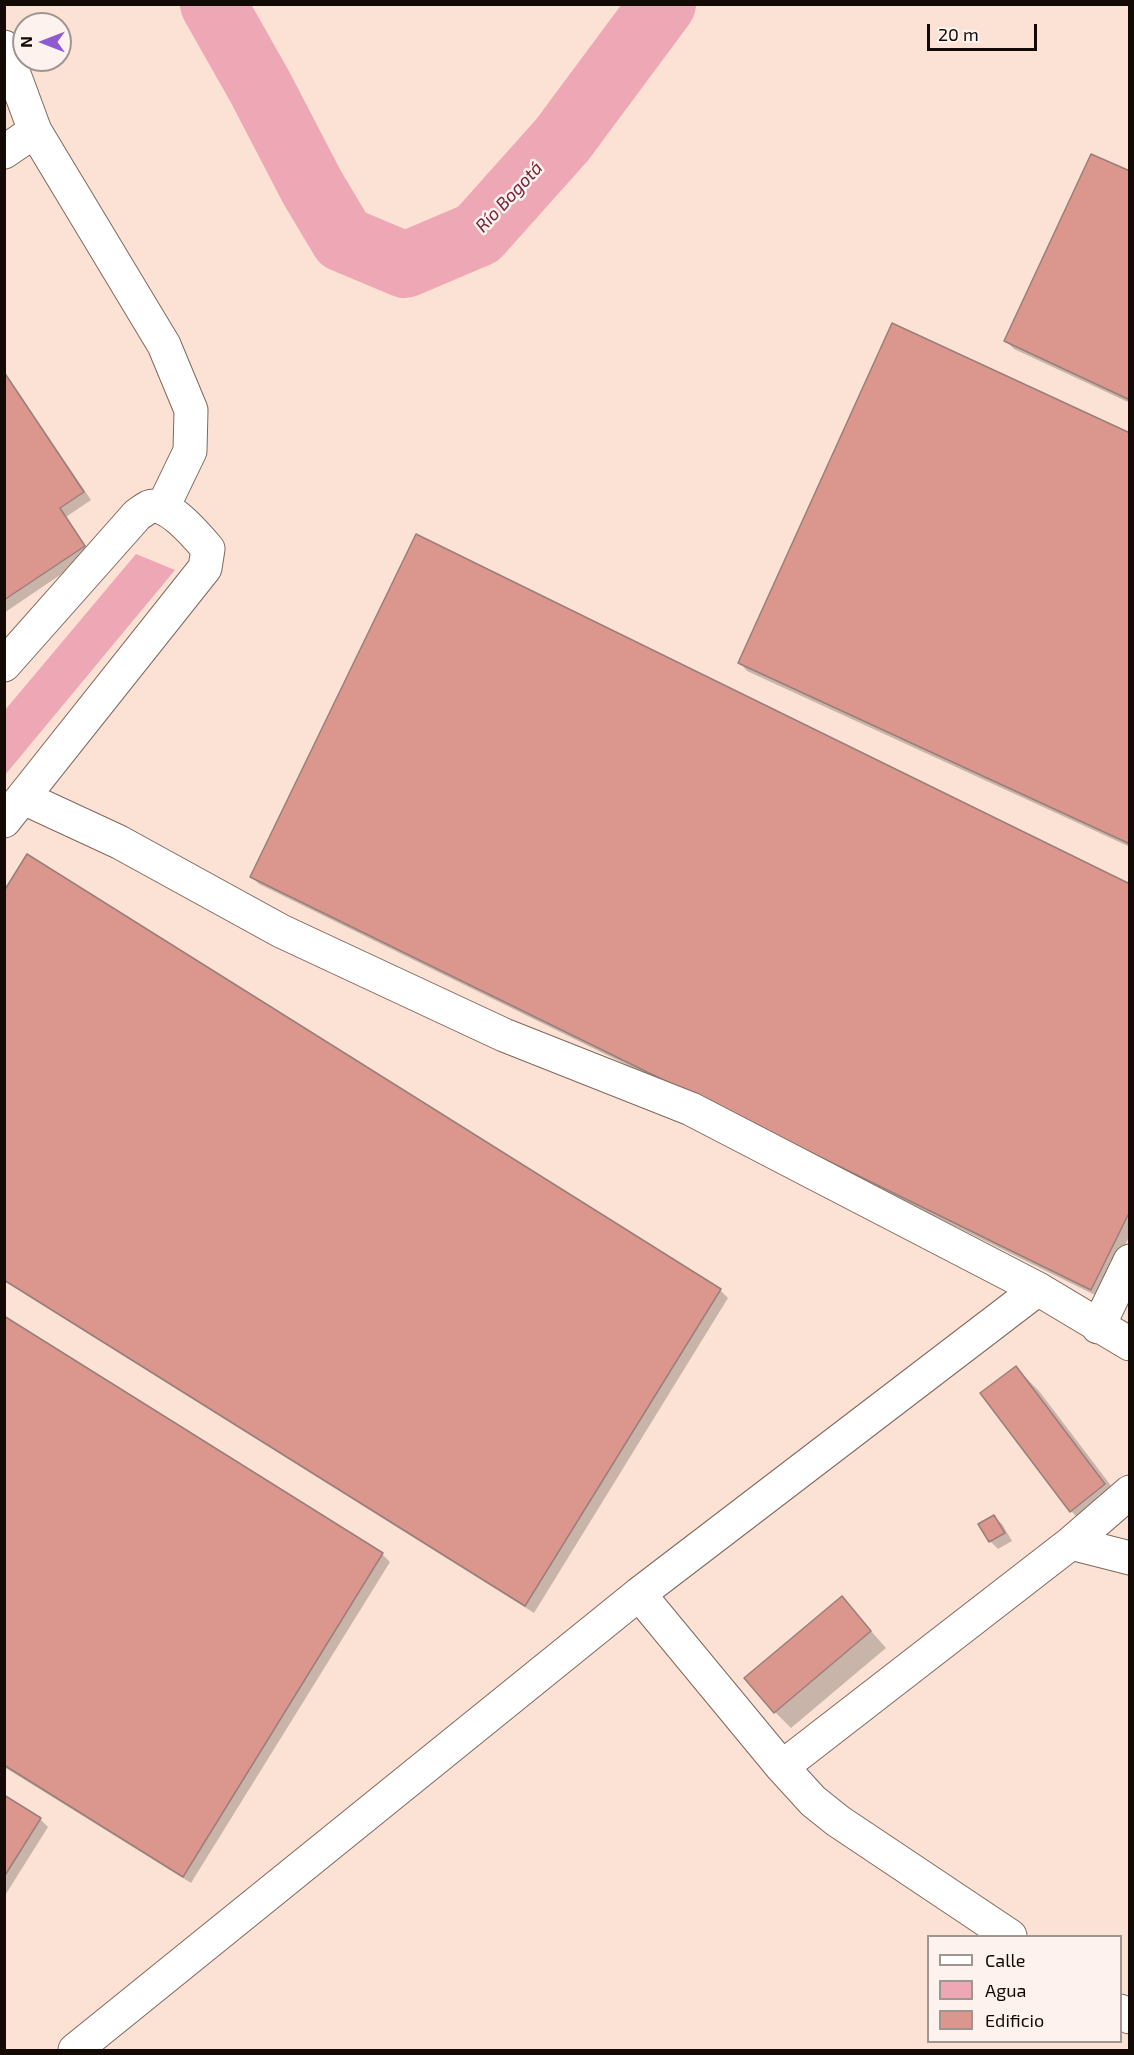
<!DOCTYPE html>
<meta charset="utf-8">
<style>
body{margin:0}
#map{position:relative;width:1134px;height:2055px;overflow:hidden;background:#fce2d4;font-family:"Exo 2",sans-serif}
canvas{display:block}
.frame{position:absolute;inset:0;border:6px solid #130a06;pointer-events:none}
.legend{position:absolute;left:927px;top:1935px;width:195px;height:108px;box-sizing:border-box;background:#fdf2ed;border:2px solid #9f9591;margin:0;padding:8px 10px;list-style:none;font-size:18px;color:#130a06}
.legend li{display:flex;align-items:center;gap:12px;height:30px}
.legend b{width:30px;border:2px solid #9f9591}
.north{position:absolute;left:12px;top:12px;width:60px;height:60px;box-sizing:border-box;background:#fdf2ed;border:2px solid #9f9591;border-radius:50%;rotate:270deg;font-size:16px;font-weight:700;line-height:24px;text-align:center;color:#130a06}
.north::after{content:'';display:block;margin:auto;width:21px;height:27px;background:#8e5ad2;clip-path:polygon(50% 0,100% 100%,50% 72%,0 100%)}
.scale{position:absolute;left:927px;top:24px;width:110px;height:27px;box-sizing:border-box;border:3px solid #130a06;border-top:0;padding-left:8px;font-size:18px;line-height:21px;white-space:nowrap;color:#130a06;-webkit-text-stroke:4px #fdf2ed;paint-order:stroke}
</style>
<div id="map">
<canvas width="1134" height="2055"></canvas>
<div class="frame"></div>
<ul class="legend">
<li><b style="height:8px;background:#fff"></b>Calle</li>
<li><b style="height:16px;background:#eda7b5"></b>Agua</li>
<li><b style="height:16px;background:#db978e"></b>Edificio</li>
</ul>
<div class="north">N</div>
<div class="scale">20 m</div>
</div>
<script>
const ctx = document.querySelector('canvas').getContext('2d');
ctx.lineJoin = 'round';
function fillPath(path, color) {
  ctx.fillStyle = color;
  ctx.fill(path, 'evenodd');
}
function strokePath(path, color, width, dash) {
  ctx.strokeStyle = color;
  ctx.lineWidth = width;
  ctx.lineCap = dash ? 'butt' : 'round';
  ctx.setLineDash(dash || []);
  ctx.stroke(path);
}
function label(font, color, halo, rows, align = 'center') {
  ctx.font = font + ' "Exo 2",sans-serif';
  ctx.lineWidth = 5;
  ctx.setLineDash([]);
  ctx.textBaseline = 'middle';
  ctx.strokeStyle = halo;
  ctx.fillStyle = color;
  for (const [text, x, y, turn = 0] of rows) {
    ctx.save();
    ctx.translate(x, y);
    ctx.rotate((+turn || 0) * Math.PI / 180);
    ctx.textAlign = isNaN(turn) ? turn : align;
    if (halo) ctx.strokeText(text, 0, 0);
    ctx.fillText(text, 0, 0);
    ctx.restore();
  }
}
fillPath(new Path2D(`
 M136 554 175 570 5 775V710Z`), '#eda7b5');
fillPath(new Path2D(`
 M1130 173V403L1014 349 1006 341Z
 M4 371 91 500 66 517 91 554 4 613Z
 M1130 434V847L747 671 740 663Z
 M251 876 1130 886V1235L1099 1297 259 884Z
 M4 894 720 1290 728 1298 534 1613 4 1281Z
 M4 1318 382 1554 390 1562 191 1883 4 1767Z
 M1016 1368 1039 1391 1128 1508 1094 1534 1071 1511Z
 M994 1517 1002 1524 1012 1541 998 1549 990 1541Z
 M842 1598 886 1648 791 1728 775 1712Z
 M4 1797 40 1819 48 1827 4 1897Z`), '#0003');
strokePath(new Path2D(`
 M213 4 260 87 312 187 343 239 405 265 478 234 562 140 663 4`), '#eda7b5', 66);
const building = new Path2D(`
 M1091 154 1130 171V400L1004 341Z
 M892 323 1130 433V844L738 663Z
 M4 372 84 492 60 508 85 546 4 600Z
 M416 534 1130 884V1211L1091 1290 250 877Z
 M27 854 721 1289 525 1606 4 1280V891Z
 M4 1316 383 1553 183 1877 4 1765Z
 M1016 1366 1105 1484 1070 1512 980 1393Z
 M994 1515 1005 1533 989 1542 978 1524Z
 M842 1596 871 1631 774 1713 744 1678Z
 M4 1795 41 1818 4 1877Z`);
fillPath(building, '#db978e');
strokePath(building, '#9a7e7a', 1.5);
const minor = new Path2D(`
 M4 47 35 131 164 345 191 410 190 451 163 507
 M4 152 35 131
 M4 665 137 515C140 513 145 509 149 507 167 500 197 536 208 549L205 568 4 821
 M24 798 119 842 281 931 504 1035 691 1109 1038 1289 1130 1344
 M1098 1327 1130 1261
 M1130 1492 1071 1543 1130 1558
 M639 1594 782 1767 813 1801 838 1821 1010 1936
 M782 1767 1071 1543
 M1120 2011 1130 2017
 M75 2050 639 1594 1038 1289`);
strokePath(minor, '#7f685c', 35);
strokePath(minor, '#fff', 33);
label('italic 18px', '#75253d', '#fdf2ed', [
 ["Río Bogotá",509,197,-47]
]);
</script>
